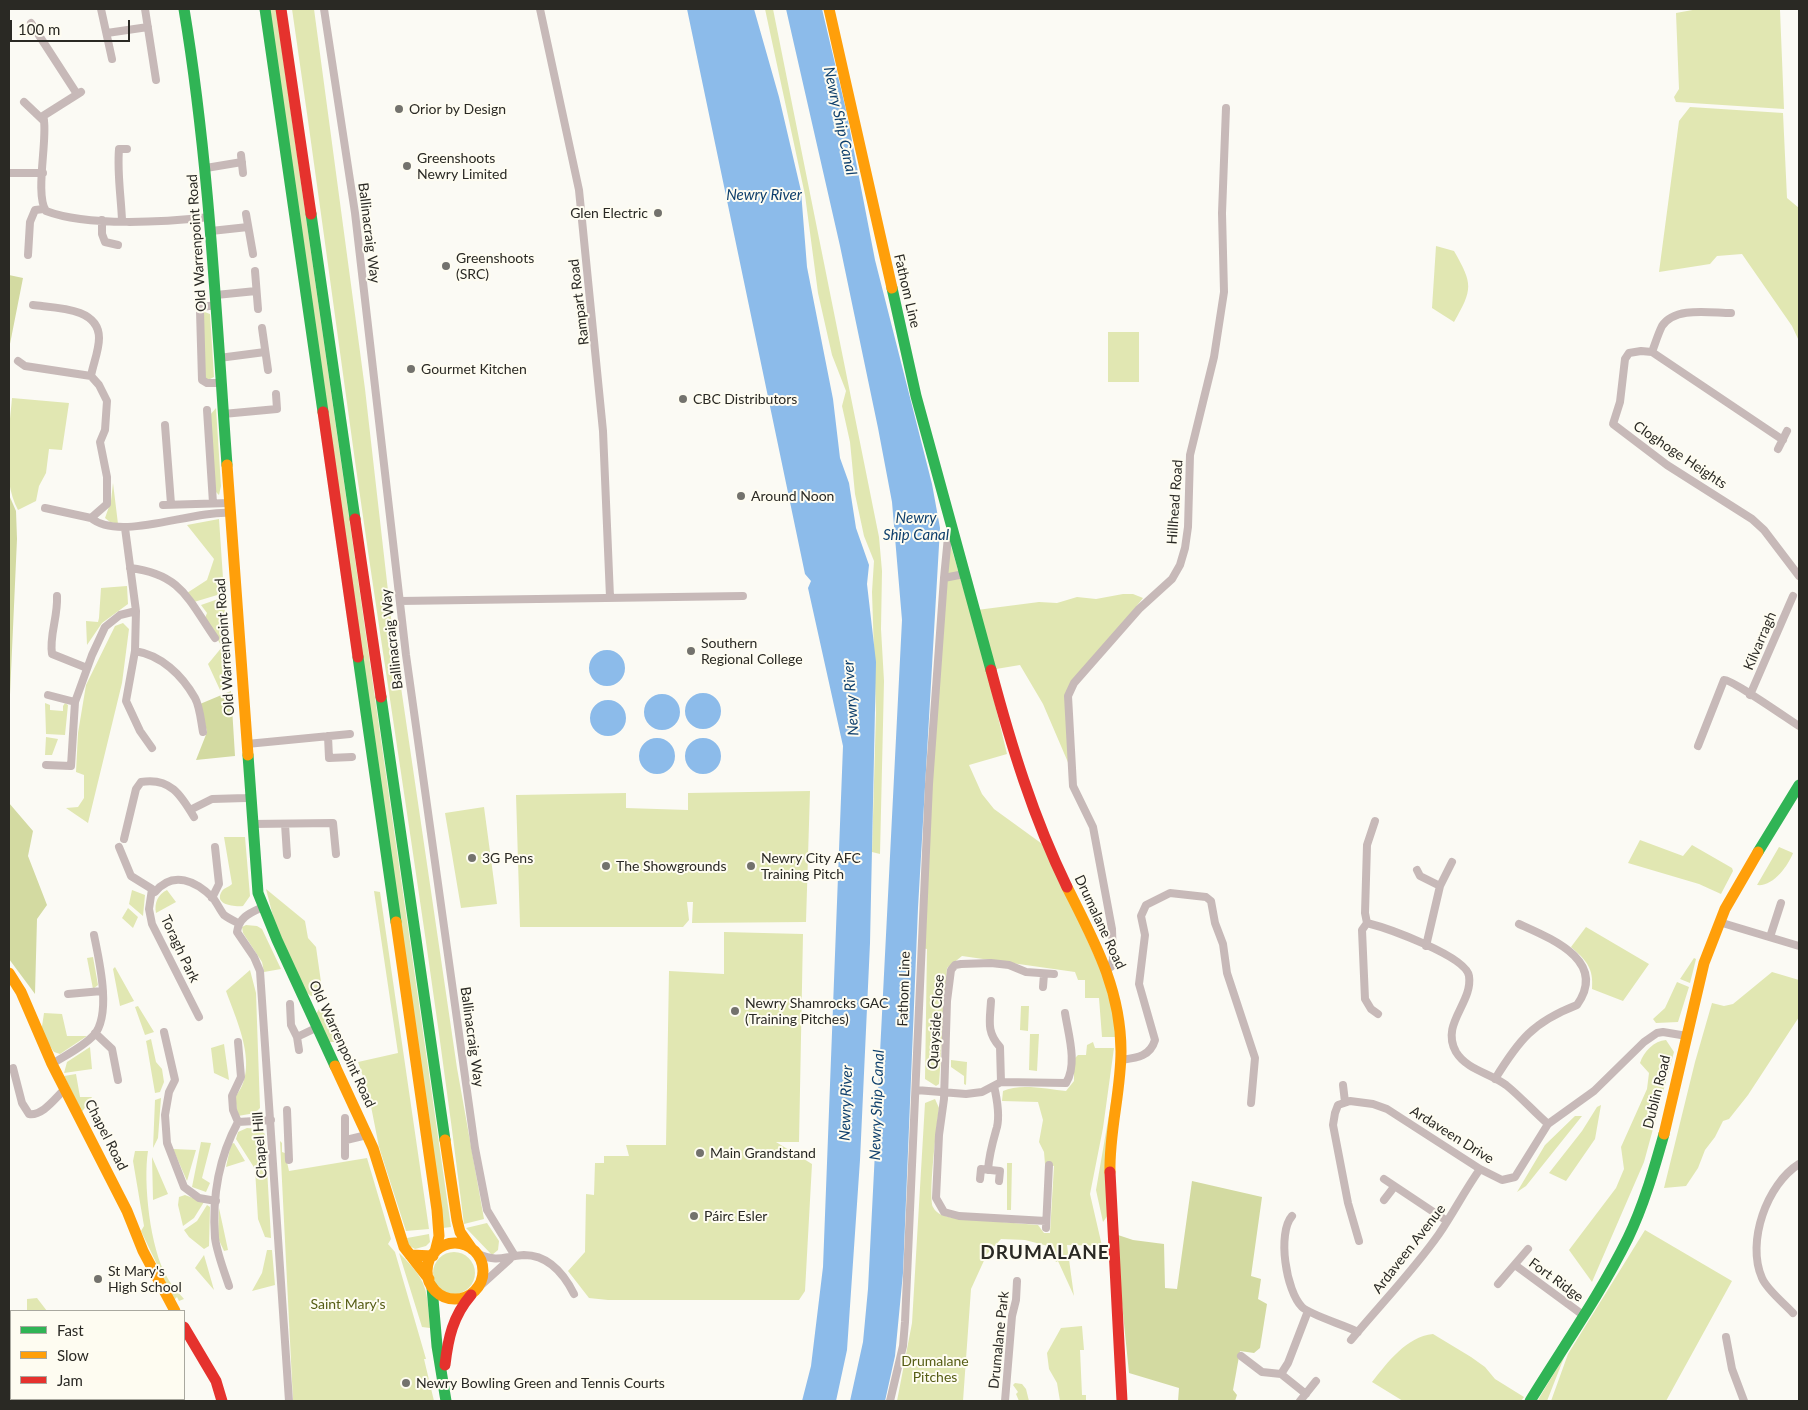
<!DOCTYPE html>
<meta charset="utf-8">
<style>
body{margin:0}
#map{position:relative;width:1808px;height:1410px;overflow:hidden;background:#fbfaf4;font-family:Lato,sans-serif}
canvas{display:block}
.frame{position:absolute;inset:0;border:10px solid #2a2924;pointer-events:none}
.legend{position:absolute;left:10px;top:1310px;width:175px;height:90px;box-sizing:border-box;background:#fefcf1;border:1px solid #a9a89f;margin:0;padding:6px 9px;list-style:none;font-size:15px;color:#2a2924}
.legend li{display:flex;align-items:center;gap:10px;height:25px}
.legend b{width:25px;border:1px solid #a9a89f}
.scale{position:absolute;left:10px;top:20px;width:120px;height:22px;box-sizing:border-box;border:2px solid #2a2924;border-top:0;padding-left:6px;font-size:15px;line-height:18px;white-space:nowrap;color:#2a2924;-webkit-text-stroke:4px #fefcf1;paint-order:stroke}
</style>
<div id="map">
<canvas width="1808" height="1410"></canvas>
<div class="frame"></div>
<ul class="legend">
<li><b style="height:6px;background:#30b455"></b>Fast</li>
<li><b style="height:6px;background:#ff9f0a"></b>Slow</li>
<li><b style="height:6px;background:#e5322d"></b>Jam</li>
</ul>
<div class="scale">100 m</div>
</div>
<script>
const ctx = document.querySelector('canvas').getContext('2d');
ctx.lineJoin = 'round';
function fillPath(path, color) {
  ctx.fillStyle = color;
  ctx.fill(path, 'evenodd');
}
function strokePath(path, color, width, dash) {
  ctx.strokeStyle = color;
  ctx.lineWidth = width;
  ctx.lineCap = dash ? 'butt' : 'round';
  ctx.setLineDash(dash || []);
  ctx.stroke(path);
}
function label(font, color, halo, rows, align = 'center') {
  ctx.font = font + ' Lato,sans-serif';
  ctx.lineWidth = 4;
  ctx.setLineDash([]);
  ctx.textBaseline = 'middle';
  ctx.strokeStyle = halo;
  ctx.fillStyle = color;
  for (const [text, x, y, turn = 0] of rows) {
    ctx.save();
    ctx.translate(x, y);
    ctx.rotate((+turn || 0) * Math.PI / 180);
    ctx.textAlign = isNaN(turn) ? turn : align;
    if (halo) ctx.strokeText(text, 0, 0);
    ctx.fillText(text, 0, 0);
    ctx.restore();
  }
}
fillPath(new Path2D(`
 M269 9H276L451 1227 443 1228Z
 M292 9H314L365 389 392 626 457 1068 484 1219 464 1224C433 969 391 715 355 461 334 310 314 159 292 9Z
 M765 9H773L879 537 882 571 881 629 884 681 880 854 872 852 876 713 872 592 874 561 864 536 855 494 850 442 842 406 846 391 832 355 818 293 805 195Z
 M1698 9 1780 10 1784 109 1676 102 1674 97 1679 89 1676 13Z
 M1690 107 1783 113 1787 198 1799 208V341L1792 326 1742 254 1717 256 1710 264 1659 272 1679 121Z
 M1436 246 1454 251C1473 284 1473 289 1454 322L1432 308Z
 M202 311 210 314 214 377 208 380 203 377Z
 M1108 332H1139V382H1108Z
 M12 398 69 403 62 450 49 449 46 473 39 486 36 501 18 510C1 477 9 434 12 398Z
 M216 408 221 486 219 495 214 490 210 415Z
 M113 483 118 524 110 522 105 518 111 501Z
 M219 519 224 593 194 602 187 593 207 580 214 559 187 525Z
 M948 536 984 659 1007 754 969 765 982 794 994 809 1045 846 1102 973 1116 1022 1115 1037H1102L1099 998H1085V980H1078L1075 972 962 956 947 968 939 1084 936 1086 925 1079 927 949 921 948Z
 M127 586 128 604 102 623 87 645 86 621 98 622 99 618 101 588Z
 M1123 594H1133L1143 598 1072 687 1066 698 1070 767 1043 704 1020 665 996 669 977 610 1039 602 1057 603 1077 597 1096 599Z
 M224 597 230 689 220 690 208 664 222 647 205 618 207 613 201 605Z
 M123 623 129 629 122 683 88 823 66 808 78 807 84 798V775L76 772 78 733 86 685 115 626Z
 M45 703 50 705V710L63 711V706L65 703 68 705 65 735 46 734Z
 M46 737 58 739 52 755H45Z
 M810 791 806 922 692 923 693 902H687L689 920 683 927H520L516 795 626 793V808L688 810V793Z
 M484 807 497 904 461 908 445 813Z
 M224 837H245L250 896 243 906C235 907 213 905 222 891 224 888 229 887 232 884Z
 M1640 840 1683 856 1692 845 1732 868 1733 871 1721 894 1699 884 1628 863Z
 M1779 847 1793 853C1788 866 1773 887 1757 885Z
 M266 889 305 921 308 938 316 947 322 989 316 996H311L306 992 275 924Z
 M132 890 145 895 143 916 129 904Z
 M167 890 176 902 156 913C154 903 158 894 167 890Z
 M374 891 380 892 429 1229 406 1231 379 1147 368 1091 358 1062 398 1053Z
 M128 908 138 917 133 928 122 918Z
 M246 925 257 926 262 929 281 969 264 972 262 962 243 933 242 927Z
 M1586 927 1649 964 1623 1001 1592 989C1594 968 1586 960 1571 947Z
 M724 932 803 934 799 1142H776L812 1164 805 1291 799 1300H608L589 1298 568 1271 585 1252 586 1194 594 1195 595 1163H604V1156H629L626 1145H666L669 971 724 974Z
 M93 957 98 985 93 989 87 958Z
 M1694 958 1696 959 1690 983 1680 979Z
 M115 967 134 1001 120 1006 113 969Z
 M250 970 256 993 260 1108 255 1113 238 1116 235 1097C260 1068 237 1022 226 991Z
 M1772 972 1799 980V1017L1748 1095 1729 1119 1723 1121 1715 1137 1705 1150 1698 1168 1686 1186 1664 1188 1695 1062 1712 1003 1724 1006 1733 1004Z
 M1677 982 1689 987 1678 1022 1656 1023 1653 1019 1665 1008Z
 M138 1006 154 1032 145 1035 135 1007Z
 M1021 1006H1029L1028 1031 1020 1030Z
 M319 1009 323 1010 335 1038 334 1042H329L316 1014Z
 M44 1013 62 1014 67 1036H87L60 1054 54 1052 41 1033Z
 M1030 1034H1039L1037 1071 1029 1070Z
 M151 1039 156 1062 162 1069 164 1082 160 1092 155 1093 147 1046 146 1041Z
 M1666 1040 1674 1052 1644 1162 1592 1282 1569 1250 1616 1188 1624 1169 1621 1147 1647 1089 1649 1073 1640 1063C1644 1051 1654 1041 1666 1040Z
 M1093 1042 1095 1048H1114L1103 1128 1090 1194 1102 1246 1067 1245 1074 1296 1058 1261 1056 1262 1048 1246 1025 1240 1001 1239 987 1254 971 1289 963 1401H897L912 1323 925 1103 935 1099 939 1108C937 1124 928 1195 933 1207 937 1215 945 1216 953 1218L1038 1225 1044 1233H1050L1054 1166 1045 1164 1044 1152 1039 1142 1043 1120 1038 1102 1002 1101 1003 1091C1019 1083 1048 1089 1066 1091L1074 1081V1059L1078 1055H1086L1087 1045Z
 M224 1044 229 1080 214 1073 211 1048Z
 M90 1047 92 1069 64 1073 67 1062Z
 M951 1060 967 1062 966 1085 964 1084V1076L951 1067Z
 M76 1074 80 1097H92L82 1112 64 1076Z
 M1112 1097 1108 1215 1103 1222 1096 1190Z
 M161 1098 158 1138 153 1148 155 1100Z
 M1601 1105 1595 1139 1566 1181 1549 1173 1582 1131 1597 1107Z
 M1575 1116H1582L1526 1186 1517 1192 1545 1145Z
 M247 1128 259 1129 265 1134 271 1238 265 1237 258 1219 255 1169 236 1139 238 1132Z
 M280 1141 282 1143V1152L285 1153 289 1171 367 1158 391 1239 388 1244 395 1252 426 1359H424L434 1401H293Z
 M201 1142 211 1143 202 1178 210 1183 206 1192 192 1187Z
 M234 1143 245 1161 226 1167 231 1144Z
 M173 1149 196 1150 187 1181Z
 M135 1151H148C143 1182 150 1249 167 1277 171 1285 178 1292 184 1299L179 1301 177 1297 174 1300 141 1231 144 1226 133 1161Z
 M152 1157 168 1194 153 1200Z
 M1007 1163H1012L1011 1210H1007Z
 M185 1195 204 1202 194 1218 183 1226 178 1205 179 1197Z
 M207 1205 210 1207 209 1246 204 1249 189 1237 184 1230 197 1221Z
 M219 1208 228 1250 224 1251 218 1238Z
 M487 1223 499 1241 498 1250 492 1255 466 1228Z
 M1645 1230 1732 1281 1666 1401H1551L1568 1354Z
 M429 1234 430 1242 426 1246 415 1249 408 1245 407 1238Z
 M267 1250H272L275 1285 252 1291 262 1273Z
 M433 1273a21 21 0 1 1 42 0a21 21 0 1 1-42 0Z
 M399 1253C428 1281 427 1289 430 1328L422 1327Z
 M204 1255 214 1290 195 1268Z
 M37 1298 47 1311H27V1299Z
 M1082 1326 1084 1350H1080L1082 1395H1086V1401H1060L1057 1383 1049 1369 1047 1353 1061 1328Z
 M1433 1334 1471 1357 1485 1367 1495 1379 1524 1397 1521 1401H1403L1372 1382C1388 1362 1406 1337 1433 1334Z
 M1565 1355 1547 1401H1538V1400Z
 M1015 1383 1022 1384 1026 1389 1029 1401H1019L1016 1394 1018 1392 1013 1385Z`), '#e1e7b2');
fillPath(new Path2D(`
 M9 275 23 278 9 349Z
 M9 495 16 511 17 539 9 717Z
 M231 691 235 756 196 760 207 732 200 704Z
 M9 803 33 831 28 856 47 905 37 919 35 994 9 959Z
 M1192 1181 1262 1197 1251 1276 1261 1279 1258 1299 1267 1304 1260 1348 1254 1353 1240 1351 1233 1390 1237 1395 1235 1401H1178L1179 1388 1129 1373 1115 1234 1133 1240 1164 1244 1165 1288 1177 1289Z`), '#d3daa1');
fillPath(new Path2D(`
 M687 9H754L779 97 801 191 807 267 833 399 840 458 849 483 856 528 869 565 867 584 876 662 870 943 860 1160 847 1350 836 1401H802L811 1366 823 1267 843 746 808 588 811 581 805 574Z
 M786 9H822L846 110 875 260 932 484 940 528 918 908 903 1273 895 1356 885 1401H850L863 1342 868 1289 902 620 892 502 878 428 840 246Z
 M589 668a18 18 0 1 1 36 0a18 18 0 1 1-36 0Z
 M685 711a18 18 0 1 1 36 0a18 18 0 1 1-36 0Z
 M644 712a18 18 0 1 1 36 0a18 18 0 1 1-36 0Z
 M590 718a18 18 0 1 1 36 0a18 18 0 1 1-36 0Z
 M685 756a18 18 0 1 1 36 0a18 18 0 1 1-36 0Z
 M639 756a18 18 0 1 1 36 0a18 18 0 1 1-36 0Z`), '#8cbbea');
strokePath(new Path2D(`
 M101 9 112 59
 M145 9 156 80
 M324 9 355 213 406 655 475 1148 487 1210 515 1256
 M540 9 579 190 603 431 610 597
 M31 23 77 94
 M107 33 148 27
 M24 102 44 121C47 143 35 195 46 211 88 227 165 222 210 217
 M44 120 43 116 81 92
 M241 155 243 173
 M206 168 242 162
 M9 173H43
 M246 214 253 254
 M102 220V234L105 242 118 245
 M122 220C121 196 117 173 119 149H127
 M211 231 248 227
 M28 255 30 222 35 210 44 209
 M255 271 258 309
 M216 295 256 291
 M33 305C55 308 99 307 99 338 99 351 93 364 91 376
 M216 305 202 307 200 311 202 380 207 383H222
 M262 328 268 370
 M1652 352C1655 344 1658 334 1662 326 1675 306 1711 313 1731 313
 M219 358 265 352
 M18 361 25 366 91 376 99 385 107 401 105 430 100 442 107 477V504L91 518C120 542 191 510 231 513
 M207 410 213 503
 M223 414 277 409 276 394
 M165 425 171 504
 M1783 440 1652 352 1641 351 1629 353 1625 359 1620 402 1613 424 1667 465 1752 519 1764 530 1799 576
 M1778 449 1787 431
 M163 505 229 503
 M45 508 91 518
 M125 528 136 611 135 651 126 701 140 731 152 748
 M130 568C181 574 188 599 215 638
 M944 578 964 574
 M57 596C58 618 49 635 52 654L87 668
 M400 601 743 596
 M135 651C161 655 182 675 195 698 200 707 201 722 203 732
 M48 695 75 702
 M1750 695 1793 596
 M328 736 329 758 352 757
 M247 744 350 734
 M1698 746 1724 680C1731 679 1788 719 1799 726
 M46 765 71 766 75 702 92 655 105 627 120 615 136 611
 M190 810 212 799 246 798 250 796
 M252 824 333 823 336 854
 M285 824 287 855
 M124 839 136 789 141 782C170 777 181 795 194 817
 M119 847 131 876 152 889
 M1417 870 1420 876 1440 886
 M212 898 219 884 215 847
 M263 907C250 913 239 917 237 932L254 957 260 971 289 1401
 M1719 922 1799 946
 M1367 923 1365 913 1367 845 1375 821
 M1770 937 1781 903
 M1426 946 1440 886 1452 862
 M1107 969 1111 967 1113 959 1112 929 1093 827 1073 786 1068 696 1074 683 1139 609 1172 579 1180 565 1185 548 1188 527 1190 455 1214 357 1224 292 1222 213 1226 108
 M1043 987 1044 974
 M68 994 102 991
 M991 1001C990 1020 986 1032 1000 1047L1001 1082
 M290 1004 291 1025 297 1037 299 1050
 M1378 1014 1371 1009 1365 999 1362 930 1367 923C1387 928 1466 956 1469 976 1473 1003 1440 1024 1456 1052 1467 1070 1490 1073 1506 1085 1521 1097 1534 1112 1548 1124
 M199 1017 152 924 149 909 152 889 155 892C173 870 196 881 213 898 217 903 220 910 224 915 228 918 234 921 238 923
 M164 1032 175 1080 169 1092 165 1115 167 1143 184 1187 199 1198 216 1201
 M95 1033 112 1049 118 1080
 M297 1037 318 1027
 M238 1042 241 1077 232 1096 233 1110 238 1122
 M1121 1060C1136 1058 1150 1057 1155 1040L1139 984 1145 935 1141 916 1146 905 1170 893 1206 897 1211 901 1215 923 1223 944 1227 973 1255 1058 1251 1103
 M52 1064C66 1055 83 1047 94 1035 112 1014 99 960 94 935
 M13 1068 22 1103 29 1114C43 1116 55 1098 65 1089
 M1495 1079C1519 1040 1533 1022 1577 1005 1608 961 1552 939 1519 924
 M1343 1085 1345 1102
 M916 1090 966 1094 982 1092 1001 1082 1066 1083C1078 1064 1068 1033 1065 1013
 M287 1110 289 1160
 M345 1118V1156
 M346 1140 367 1135
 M988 1170C989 1154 993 1141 997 1127 1000 1114 997 1099 994 1086
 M980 1179 981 1169 1000 1171 999 1181
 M1384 1179 1447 1221
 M1384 1200 1394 1187
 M1292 1216C1277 1233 1286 1291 1302 1307 1310 1315 1345 1325 1358 1332
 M1046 1221 959 1216 944 1212 936 1198 939 1135 944 1099 947 1001 951 970 955 965 961 964 991 963 1009 965 1026 972 1054 974
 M1046 1228 1049 1165
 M1359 1241 1348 1203 1333 1125 1335 1113 1338 1105 1350 1101 1373 1104 1387 1109 1480 1169 1502 1180 1515 1177 1548 1124 1594 1091 1644 1042 1657 1033 1663 1032 1687 1036
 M478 1254C500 1263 503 1256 524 1255 548 1255 564 1274 574 1294
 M1515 1265 1583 1315
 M1498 1284 1528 1249
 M229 1286C224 1271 217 1253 215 1238 212 1197 219 1157 238 1122L271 1120
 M479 1287 510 1259
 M1793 1313C1784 1303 1767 1290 1762 1278 1746 1242 1767 1184 1799 1164
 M1726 1337 1732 1369 1744 1401
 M1351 1340C1380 1305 1413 1271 1439 1234 1454 1212 1465 1190 1480 1169
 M1241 1356 1262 1372 1281 1374 1306 1394
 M1281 1374 1288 1363 1308 1311
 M890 1401 903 1346 905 1322 929 784 944 578 948 537 952 531
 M1005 1401 1012 1316 1016 1300 1017 1281
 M1300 1401 1316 1381`), '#c7b9b8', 8);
strokePath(new Path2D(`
 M184 9C209 160 216 312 227 465
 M265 9 323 412
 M311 214 355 519
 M892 288 916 396 991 670
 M358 657 396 922
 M381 697 445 1140
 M248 755 258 893 277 940 335 1066
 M1758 852 1799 785
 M432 1287 437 1346 446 1401
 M1530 1401C1563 1347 1600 1295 1628 1238 1644 1205 1654 1169 1664 1134`), '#30b455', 11);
strokePath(new Path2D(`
 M829 9 892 288
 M227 465 248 755
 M1067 887C1094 941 1121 989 1121 1051 1121 1091 1109 1132 1110 1172
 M396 922 437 1210 439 1236 435 1252
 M9 973 21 992 52 1064 127 1211 143 1251 175 1311
 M335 1066 373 1148 404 1247 429 1279
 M1664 1134 1704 963 1725 909 1758 852
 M445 1140 457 1220 460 1232 472 1249
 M427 1271a28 28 0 1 1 56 0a28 28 0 1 1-56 0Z
 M410 1255 433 1256`), '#ff9f0a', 11);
strokePath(new Path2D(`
 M281 9 311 214
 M323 412 358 657
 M355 519 381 697
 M991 670C1011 745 1033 817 1067 887
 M1110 1172 1122 1401
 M184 1327 216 1381 222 1401
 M445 1365C448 1338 453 1316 471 1295`), '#e5322d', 11);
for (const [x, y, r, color] of [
 [399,109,5,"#73726d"],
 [407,166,5,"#73726d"],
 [658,213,5,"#73726d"],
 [446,266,5,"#73726d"],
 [411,369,5,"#73726d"],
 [683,399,5,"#73726d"],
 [741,496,5,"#73726d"],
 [691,651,5,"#73726d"],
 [472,858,5,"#73726d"],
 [606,866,5,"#73726d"],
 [751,866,5,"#73726d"],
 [735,1011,5,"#73726d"],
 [700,1153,5,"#73726d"],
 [694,1216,5,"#73726d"],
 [98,1279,5,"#73726d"],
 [406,1383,5,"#73726d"]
]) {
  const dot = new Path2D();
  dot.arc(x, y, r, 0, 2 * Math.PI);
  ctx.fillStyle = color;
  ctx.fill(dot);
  strokePath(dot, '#fefcf1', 2);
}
label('14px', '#2a2924', '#fefcf1', [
 ["Orior by Design",409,109],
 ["Greenshoots",417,158],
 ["Newry Limited",417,174],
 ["Glen Electric",648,213,"right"],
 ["Greenshoots",456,258],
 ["(SRC)",456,274],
 ["Gourmet Kitchen",421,369],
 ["CBC Distributors",693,399],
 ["Around Noon",751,496],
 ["Southern",701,643],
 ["Regional College",701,659],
 ["3G Pens",482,858],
 ["Newry City AFC",761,858],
 ["Training Pitch",761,874],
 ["The Showgrounds",616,866],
 ["Newry Shamrocks GAC",745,1003],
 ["(Training Pitches)",745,1019],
 ["Main Grandstand",710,1153],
 ["Páirc Esler",704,1216],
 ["St Mary's",108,1271],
 ["High School",108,1287],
 ["Newry Bowling Green and Tennis Courts",416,1383]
], 'left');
label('14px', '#2a2924', '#fefcf1', [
 ["Ballinacraig Way",369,233,83],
 ["Old Warrenpoint Road",197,243,-94],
 ["Fathom Line",907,291,77],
 ["Rampart Road",579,302,-97],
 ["Cloghoge Heights",1680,455,34],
 ["Hillhead Road",1175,502,-86],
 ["Ballinacraig Way",392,639,-97],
 ["Kilvarragh",1760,641,-67],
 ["Old Warrenpoint Road",225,647,-94],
 ["Drumalane Road",1100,922,65],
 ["Toragh Park",180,949,65],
 ["Fathom Line",904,989,-88],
 ["Quayside Close",936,1022,-86],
 ["Ballinacraig Way",472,1037,82],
 ["Old Warrenpoint Road",342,1044,65],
 ["Dublin Road",1657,1092,-76],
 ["Chapel Road",106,1135,63],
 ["Ardaveen Drive",1452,1135,32],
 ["Chapel Hill",260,1145,-94],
 ["Ardaveen Avenue",1409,1249,-52],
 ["Fort Ridge",1556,1280,36],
 ["Drumalane Park",999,1340,-84]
]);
label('14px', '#565d15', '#fefcf1', [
 ["Saint Mary's",348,1304],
 ["Drumalane",935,1361],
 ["Pitches",935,1377]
]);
label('italic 15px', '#0e3f6c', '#fefcf1', [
 ["Newry Ship Canal",840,121,78],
 ["Newry River",764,195],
 ["Newry",916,518],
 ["Ship Canal",916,535],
 ["Newry River",851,698,-94],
 ["Newry River",846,1103,-88],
 ["Newry Ship Canal",877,1105,-88]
]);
ctx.letterSpacing = '1px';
label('bold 19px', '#2a2924', '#fefcf1', [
 ["DRUMALANE",1045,1253]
]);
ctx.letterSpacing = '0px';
</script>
